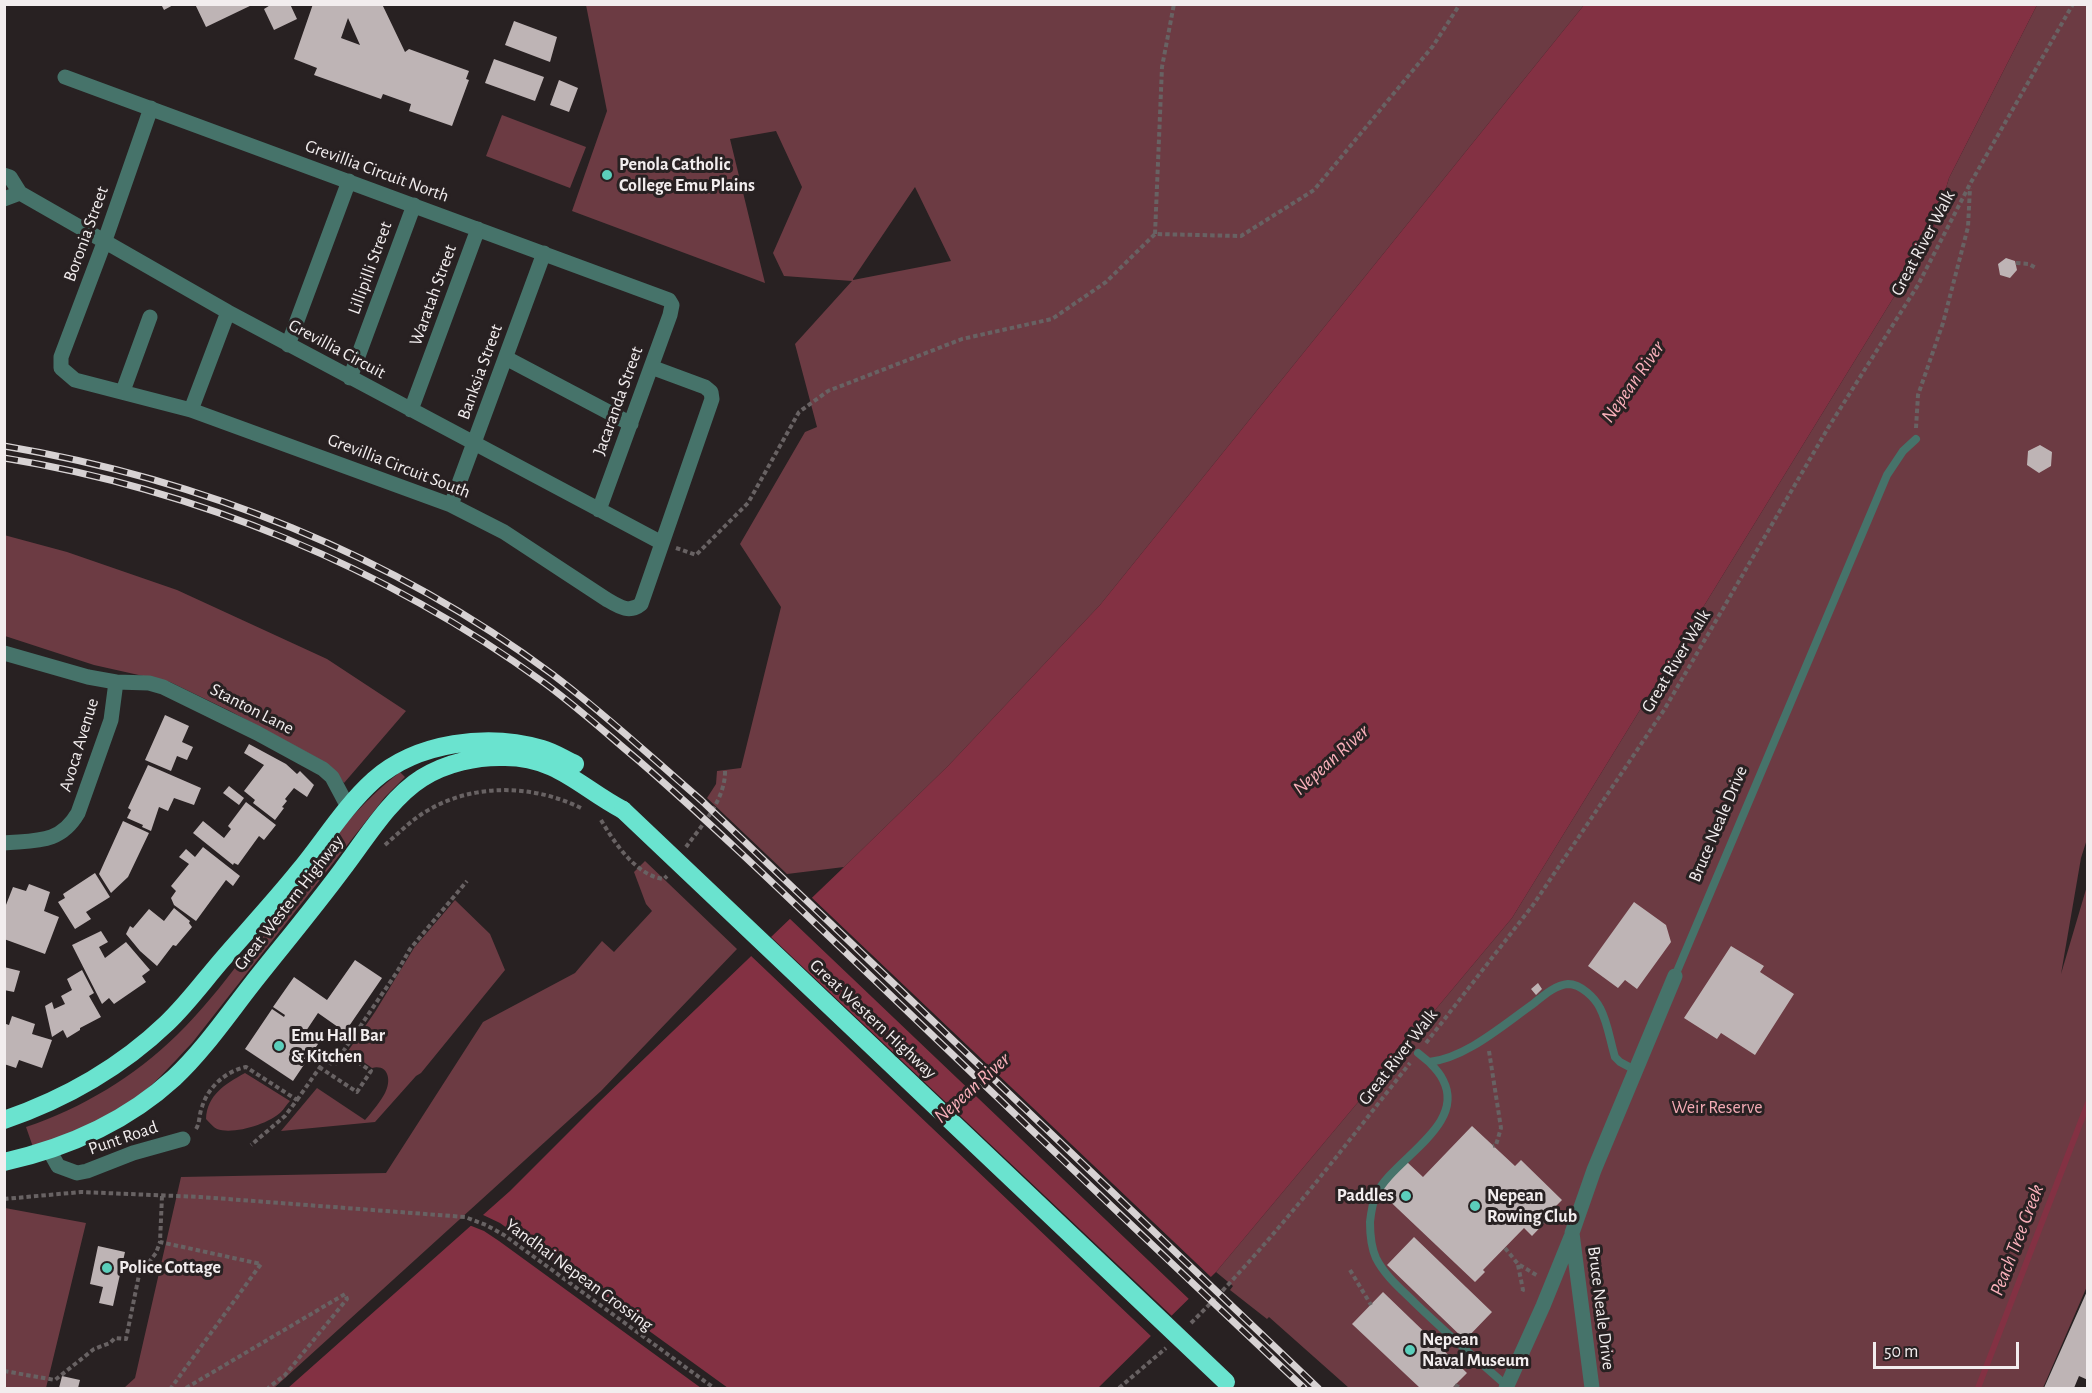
<!DOCTYPE html>
<style>
body{margin:0}
#map{position:relative;width:2092px;height:1393px;overflow:hidden;background:#282122;font-family:"Alegreya Sans",sans-serif}
canvas{display:block}
.frame{position:absolute;inset:0;border:6px solid #f2edee;pointer-events:none}
.scale{position:absolute;left:1873px;top:1342px;width:146px;height:27px;box-sizing:border-box;border:3px solid #f2edee;border-top:0;padding-left:8px;font-size:18px;line-height:21px;white-space:nowrap;color:#f2edee;-webkit-text-stroke:4px #282122;paint-order:stroke}
</style>
<div id="map">
<canvas width="2092" height="1393"></canvas>
<div class="frame"></div>
<div class="scale">50 m</div>
</div>
<script>
const ctx = document.querySelector('canvas').getContext('2d');
ctx.lineJoin = 'round';
function fillPath(path, color) {
  ctx.fillStyle = color;
  ctx.fill(path, 'evenodd');
}
function strokePath(path, color, width, dash) {
  ctx.strokeStyle = color;
  ctx.lineWidth = width;
  ctx.lineCap = dash ? 'butt' : 'round';
  ctx.setLineDash(dash || []);
  ctx.stroke(path);
}
function label(font, color, halo, rows, align = 'center') {
  ctx.font = font + ' "Alegreya Sans",sans-serif';
  ctx.lineWidth = 6;
  ctx.setLineDash([]);
  ctx.textBaseline = 'middle';
  ctx.strokeStyle = halo;
  ctx.fillStyle = color;
  for (const [text, x, y, turn = 0] of rows) {
    ctx.save();
    ctx.translate(x, y);
    ctx.rotate((+turn || 0) * Math.PI / 180);
    ctx.textAlign = isNaN(turn) ? turn : align;
    if (halo) ctx.strokeText(text, 0, 0);
    ctx.fillText(text, 0, 0);
    ctx.restore();
  }
}
fillPath(new Path2D(`
 M586 5H1584L1100 605 948 766 844 867 787 874 707 798 716 784 717 771 741 768 781 607 740 544 805 432 817 427 795 344 852 281 784 276 773 253 802 187 776 131 730 139 765 283 572 211 607 111ZM915 187 951 261 853 280V279Z
 M2037 5H2087L2088 836 2081 858 2061 974 2087 886 2088 1284 2043 1388H1349L1269 1317 1267 1319 1230 1290 1233 1286 1216 1272 1512 918 1932 235 1949 178Z
 M502 115 586 147 570 188 486 156Z
 M4 535 67 552 177 590 327 659 406 711 344 783 333 769 319 759 230 711 170 682 94 665 5 636Z
 M400 772 405 777 385 797 192 1043C171 1065 151 1089 125 1106 97 1124 64 1135 33 1147L26 1127C81 1109 135 1076 177 1035 223 990 262 930 302 879 332 839 361 802 400 772Z
 M645 861 737 949 601 1091 274 1388H124L135 1378 181 1177 386 1173 483 1022 575 973 602 941 614 952 652 911 646 904 634 872Z
 M455 900 490 934 505 970 421 1073 416 1076 375 1122 281 1131 317 1088 365 1120C372 1112 380 1102 385 1093 392 1080 388 1064 372 1068L348 1051 375 1012 414 948Z
 M245 1073 290 1101C287 1104 284 1109 281 1112 269 1124 233 1135 217 1129 213 1127 210 1123 206 1119 207 1095 225 1084 245 1073Z
 M5 1208 86 1223 46 1388H5Z`), '#6c3b43');
fillPath(new Path2D(`
 M1584 5H2037L1949 178 1932 235 1512 918 1216 1272 1098 1388H288L510 1191 599 1102 844 867 948 766 1100 605Z`), '#833143');
fillPath(new Path2D(`
 M810 896 1213 1279 1191 1301 788 917Z
 M769 935 1174 1318 1153 1338 749 954Z
 M481 1214 500 1223 728 1388H701L499 1241 484 1231 469 1225Z`), '#282122');
strokePath(new Path2D(`
 M1978 1388 2088 1103`), '#833143', 6);
fillPath(new Path2D(`
 M161 4H175L164 10Z
 M195 4H254L206 27Z
 M272 4H290L297 19 274 30 264 9Z
 M313 4H382L405 52 409 49 469 71 466 79 469 80 452 126 409 111 411 104 383 94 381 99 314 75 317 68 294 59ZM348 18 360 45 341 38Z
 M514 21 557 37 550 62 505 45Z
 M494 59 544 77 535 101 485 83Z
 M559 80 578 88 569 112 550 105Z
 M2006 258 2015 261 2017 270 2010 278 2000 275 1998 264Z
 M2040 445 2052 452 2051 466 2039 473 2027 465 2028 451Z
 M165 715 189 726 182 742 193 747 187 760 177 756 171 771 145 760Z
 M249 744 286 764 297 774 300 771 314 785 307 797 294 788 285 799 287 801 282 807 284 808 275 820 253 803 255 800 244 791 264 765 244 753Z
 M148 765 201 788 194 805 174 798 168 811 159 807 151 831 142 827 143 825 127 818 131 810 128 808Z
 M229 786 244 798 239 805 223 793Z
 M246 802 276 825 264 840 259 836 238 865 234 863 233 865 193 833 203 821 224 838 231 829 228 826Z
 M123 821 149 833 128 877 111 893 99 874Z
 M203 847 240 876 233 886 226 880 196 921 174 905 171 898 176 891 171 886 189 864 179 857 186 849 195 857Z
 M95 873 110 897 86 912 91 919 75 929 58 902 65 898 63 894Z
 M29 884 50 892 44 911 59 917 45 954 4 939V910L13 887 26 891Z
 M1634 902 1666 925 1671 942 1637 989 1625 980 1618 988 1588 966Z
 M174 908 190 921 189 923 192 927 176 946 173 945 157 966 140 951 126 934 130 926 133 928 149 909 164 921Z
 M101 931 108 942 99 947 105 958 126 942 150 970 142 976 146 982 114 1004 109 998 102 1004 72 945Z
 M1731 946 1764 966 1760 972 1794 994 1755 1055 1721 1033 1717 1039 1684 1018Z
 M355 960 382 978 345 1032 318 1013 306 1031 320 1041 293 1081 245 1049 272 1009 284 1017 285 1015 273 1007 294 977 327 1000Z
 M4 967 20 971 14 992 4 990Z
 M82 970 94 993 89 996 101 1017 80 1028V1030L67 1038 63 1030 52 1037 45 1006 52 1002 54 1009 65 1004 61 996 72 990 67 979Z
 M1538 983 1542 989 1536 995 1531 989Z
 M12 1016 35 1024 32 1034 52 1040 42 1068 19 1060 16 1068 4 1064V1029L6 1024 9 1025Z
 M1472 1126 1515 1166 1521 1160 1562 1200 1550 1212 1552 1215 1532 1236 1524 1228 1483 1270 1485 1272 1475 1282 1379 1191 1407 1162 1423 1177Z
 M1414 1237 1492 1312 1465 1340 1387 1265Z
 M98 1246 125 1252 113 1306 99 1303 103 1287 90 1284Z
 M2088 1289V1380L2079 1376 2074 1388H2044Z
 M1383 1292 1467 1373 1452 1388H1420L1352 1324Z
 M62 1376 80 1380 78 1388H59Z`), '#beb4b5');
strokePath(new Path2D(`
 M1155 234 1162 67 1174 4
 M2016 263 2029 264 2036 268
 M1916 428 1918 395 1943 323 1968 227 1970 188
 M676 548 696 555 748 503 799 412 828 391 962 339 1052 319 1106 282 1155 234 1241 236 1314 190 1433 46 1460 4
 M601 820C614 842 636 876 664 879L667 876
 M385 845C398 834 410 821 425 812 472 783 532 784 581 808
 M686 847C702 825 726 799 725 770
 M1426 1043 1533 905 1664 710 1828 428 1918 285 1970 184 2073 4
 M1489 1051 1501 1128 1496 1145 1493 1146
 M319 1067 357 1092 371 1071 343 1052
 M297 1100 325 1060 334 1065 397 972 410 949 467 881
 M196 1129C200 1123 199 1114 202 1107 208 1087 226 1071 246 1067L297 1100 285 1116 251 1145
 M162 1196 160 1242 261 1264 171 1388
 M4 1199 81 1192 201 1197 465 1217 486 1225 504 1235 714 1388
 M1505 1248 1518 1264 1538 1276
 M1518 1265 1523 1290 1521 1294
 M1350 1270 1371 1305
 M1191 1323C1271 1244 1340 1152 1410 1063
 M4 1371 55 1380 94 1349 110 1343 115 1338 126 1339 139 1275 156 1253 160 1242
 M1455 1385 1460 1388
 M186 1388 345 1294 347 1299 285 1375 268 1388
 M1119 1388 1166 1348`), '#686263', 4, [4.5, 3]);
strokePath(new Path2D(`
 M1675 976 1887 475 1903 451 1916 439
 M1418 1053 1429 1062C1466 1058 1503 1025 1533 1004 1543 996 1555 985 1568 984 1581 984 1595 998 1600 1008 1608 1023 1610 1041 1615 1057L1620 1062 1635 1070
 M1429 1062C1434 1067 1440 1073 1443 1080 1467 1126 1392 1159 1376 1195 1372 1204 1371 1213 1370 1222 1370 1234 1371 1247 1376 1258 1385 1276 1401 1289 1415 1303 1445 1332 1476 1359 1507 1386`), '#46736a', 8);
strokePath(new Path2D(`
 M65 77 669 300 672 305 670 315 599 510
 M151 108 104 243 61 357V368L75 380 191 410 451 505 504 532 606 599C618 606 629 614 641 604L712 399 711 392 705 387 651 367
 M4 175 10 177 20 193 228 312 662 543
 M4 199 20 193
 M288 345 349 181
 M506 358 631 424
 M350 378 414 205
 M123 391 150 317
 M191 410 228 312
 M411 410 478 229
 M451 505 544 253
 M4 653 88 677 116 682 111 720 78 813C60 844 36 840 4 843
 M116 682 149 683 163 687 257 733 323 769 332 777 348 807
 M49 1150 58 1166 77 1173 87 1171 133 1153 183 1139
 M1506 1388 1543 1306 1571 1237
 M1592 1388 1572 1233 1594 1170 1675 976`), '#46736a', 15);
strokePath(new Path2D(`
 M4 1120C65 1099 121 1067 167 1023 187 1004 203 982 221 961 247 931 274 902 299 871 324 841 344 807 374 780 417 742 488 733 542 749 553 752 564 759 575 764
 M4 1162C66 1148 127 1121 174 1078 203 1051 227 1016 252 984 282 946 313 909 342 870 365 840 390 798 422 778 446 763 477 756 505 757 557 757 581 788 623 810`), '#6ae3cf', 18);
const rail = new Path2D(`
 M4 446C201 479 392 555 552 674 604 713 652 758 701 800L1318 1388
 M4 458C196 489 386 568 543 682 576 706 607 734 638 760 722 833 802 911 883 988 1023 1122 1163 1256 1304 1388`);
strokePath(rail, '#d7d2d3', 7);
strokePath(rail, '#282122', 4.5, [14]);
strokePath(new Path2D(`
 M623 810 1226 1382`), '#6ae3cf', 18);
for (const [x, y, r, color] of [
 [607,175,6,"#5bcebb"],
 [279,1046,6,"#5bcebb"],
 [1406,1196,6,"#5bcebb"],
 [1475,1206,6,"#5bcebb"],
 [107,1268,6,"#5bcebb"],
 [1410,1350,6,"#5bcebb"]
]) {
  const dot = new Path2D();
  dot.arc(x, y, r, 0, 2 * Math.PI);
  ctx.fillStyle = color;
  ctx.fill(dot);
  strokePath(dot, '#282122', 2);
}
label('bold 18px', '#f2edee', '#282122', [
 ["Penola Catholic",619,165],
 ["College Emu Plains",619,186],
 ["Emu Hall Bar",291,1036],
 ["& Kitchen",291,1057],
 ["Paddles",1394,1196,"right"],
 ["Nepean",1487,1196],
 ["Rowing Club",1487,1217],
 ["Police Cottage",119,1268],
 ["Nepean",1422,1340],
 ["Naval Museum",1422,1361]
], 'left');
label('18px', '#f2edee', '#282122', [
 ["Grevillia Circuit North",377,171,20],
 ["Boronia Street",86,234,-70],
 ["Great River Walk",1923,243,-62],
 ["Lillipilli Street",370,268,-70],
 ["Waratah Street",433,295,-70],
 ["Grevillia Circuit",337,349,28],
 ["Banksia Street",480,372,-70],
 ["Jacaranda Street",618,401,-70],
 ["Grevillia Circuit South",399,466,21],
 ["Great River Walk",1676,661,-59],
 ["Stanton Lane",252,709,27],
 ["Avoca Avenue",79,745,-73],
 ["Bruce Neale Drive",1718,824,-67],
 ["Great Western Highway",289,903,-52],
 ["Great Western Highway",873,1019,43],
 ["Great River Walk",1398,1057,-52],
 ["Punt Road",123,1138,-19],
 ["Yandhai Nepean Crossing",579,1275,36],
 ["Bruce Neale Drive",1601,1308,83]
]);
label('18px', '#f4abb5', '#282122', [
 ["Weir Reserve",1717,1108]
]);
label('italic 20px', '#fab1bb', '#282122', [
 ["Nepean River",1633,382,-55],
 ["Nepean River",1331,760,-42],
 ["Nepean River",972,1088,-42],
 ["Peach Tree Creek",2017,1240,-69]
]);
</script>
